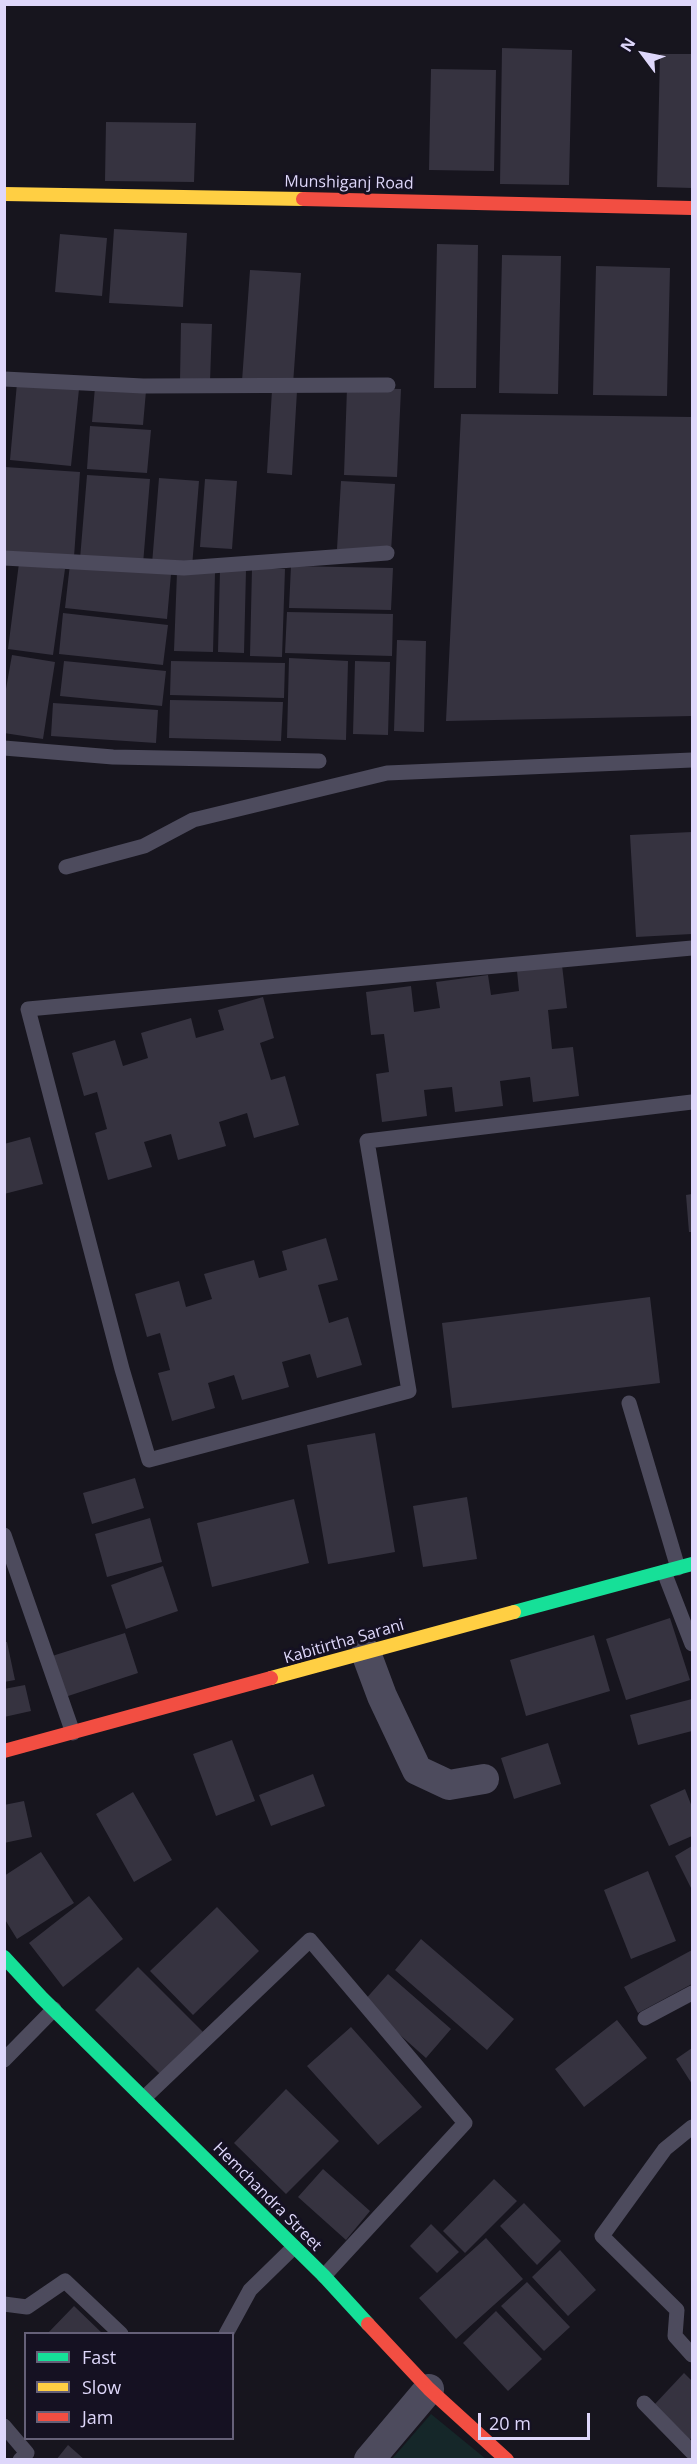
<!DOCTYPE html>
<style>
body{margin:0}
#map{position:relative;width:697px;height:2464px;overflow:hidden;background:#17151e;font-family:"Open Sans",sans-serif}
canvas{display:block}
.frame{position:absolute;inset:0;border:6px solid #ded7fa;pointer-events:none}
.legend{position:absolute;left:24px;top:2332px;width:210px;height:108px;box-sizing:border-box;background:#151122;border:2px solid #656078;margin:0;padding:8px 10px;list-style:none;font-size:18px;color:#ded7fa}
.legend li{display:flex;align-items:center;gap:12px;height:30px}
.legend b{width:30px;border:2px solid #656078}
.north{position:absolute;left:613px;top:24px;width:60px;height:60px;-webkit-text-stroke:4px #151122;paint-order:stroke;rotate:302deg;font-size:16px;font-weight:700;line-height:24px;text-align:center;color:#ded7fa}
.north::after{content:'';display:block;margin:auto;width:21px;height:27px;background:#ded7fa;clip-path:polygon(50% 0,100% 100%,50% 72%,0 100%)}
.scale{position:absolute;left:478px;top:2413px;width:112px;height:27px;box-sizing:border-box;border:3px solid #ded7fa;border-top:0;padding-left:8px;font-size:18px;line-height:21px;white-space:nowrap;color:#ded7fa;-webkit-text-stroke:4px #151122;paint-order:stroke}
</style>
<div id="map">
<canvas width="697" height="2464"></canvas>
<div class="frame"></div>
<ul class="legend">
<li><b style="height:8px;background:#16e098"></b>Fast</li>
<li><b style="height:8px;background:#ffcf43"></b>Slow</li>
<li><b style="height:8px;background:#f24e42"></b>Jam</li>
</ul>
<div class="north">N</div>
<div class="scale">20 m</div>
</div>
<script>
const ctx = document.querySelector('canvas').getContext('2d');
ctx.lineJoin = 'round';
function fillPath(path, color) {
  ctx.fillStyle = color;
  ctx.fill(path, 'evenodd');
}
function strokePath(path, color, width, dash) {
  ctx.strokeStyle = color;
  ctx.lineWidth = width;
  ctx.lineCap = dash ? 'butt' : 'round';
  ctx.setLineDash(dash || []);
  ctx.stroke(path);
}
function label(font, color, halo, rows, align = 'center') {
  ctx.font = font + ' "Open Sans",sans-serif';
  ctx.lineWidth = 6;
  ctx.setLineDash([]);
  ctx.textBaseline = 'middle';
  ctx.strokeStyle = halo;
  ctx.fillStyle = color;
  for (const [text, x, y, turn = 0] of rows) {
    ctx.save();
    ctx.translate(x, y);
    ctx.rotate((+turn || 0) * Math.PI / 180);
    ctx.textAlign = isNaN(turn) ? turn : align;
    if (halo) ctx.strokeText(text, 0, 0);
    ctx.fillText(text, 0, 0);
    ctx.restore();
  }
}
fillPath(new Path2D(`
 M431 2414 486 2459 391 2460Z`), '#152729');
fillPath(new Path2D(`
 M502 48 572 50 569 185 500 184Z
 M660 54H692V188L657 187Z
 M431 69 496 70 494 171 429 170Z
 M106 122 196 123 194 182 105 181Z
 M114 229 187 233 183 307 109 303Z
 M60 234 107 238 102 296 55 292Z
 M437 244 478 245 476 388H434Z
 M502 255 561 256 558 394 499 393Z
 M596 266 670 268 667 396 593 395Z
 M250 270 301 273 293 384 242 381Z
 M181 323 212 324 210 382 180 381Z
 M17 383 79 389 71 466 10 460Z
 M95 387 146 391 143 425 92 422Z
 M347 388 401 389 397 477 344 475Z
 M272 390 297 391 292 475 267 473Z
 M461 414 692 417V716L446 721Z
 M90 426 151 430 147 473 87 469Z
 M5 467 80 472 74 557 5 553Z
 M87 475 150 479 143 564 80 559Z
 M159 478 199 481 192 567 152 564Z
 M205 479 237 481 232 549 200 547Z
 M341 481 395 484 391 552 337 549Z
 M19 563 65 569 53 655 8 649Z
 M70 564 171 574 167 619 65 608Z
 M291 566 393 568 391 610 289 608Z
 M252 568 285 569 282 657 250 656Z
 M220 570H246L244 653 218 652Z
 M177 572 215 573 213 652 174 651Z
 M287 612 393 614 392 656 285 653Z
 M63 613 168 625 163 665 59 654Z
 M397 640 426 641 424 732 394 731Z
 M12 655 55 662 43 739 4 733V700Z
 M289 658 348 661 346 740 287 738Z
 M64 661 166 671 162 706 60 696Z
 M171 661 285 663 284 698 170 695Z
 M355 661 390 662 388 735 353 734Z
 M170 700 283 702 281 741 169 738Z
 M53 703 158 710 156 743 51 736Z
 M692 832V934L636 937 630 835Z
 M562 965 567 1008 548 1010 552 1049 573 1047 579 1096 533 1102 530 1077 500 1081 503 1106 455 1112 452 1087 424 1090 427 1116 382 1122 376 1074 389 1072 384 1034 371 1035 366 992 411 986 414 1012 440 1008 436 982 488 975 491 995 519 991 517 971Z
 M263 997 274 1038 260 1043 271 1080 285 1076 299 1125 254 1138 247 1113 219 1122 226 1146 178 1160 171 1134 144 1142 152 1167 108 1180 95 1133 107 1129 97 1092 84 1096 72 1053 115 1040 123 1066 148 1058 141 1033 191 1018 196 1038 224 1030 218 1010Z
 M30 1137 43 1184 4 1194V1144Z
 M692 1194V1232H689L686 1195Z
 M326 1238 338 1280 318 1285 329 1323 348 1317 362 1365 317 1378 310 1354 282 1362 289 1387 242 1400 234 1375 208 1383 215 1408 172 1421 158 1373 170 1370 160 1333 147 1337 135 1294 179 1281 186 1307 212 1299 204 1274 254 1260 259 1278 287 1270 282 1251Z
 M650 1297 660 1383 452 1408 442 1323Z
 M375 1433 395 1552 328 1564 307 1445Z
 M135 1478 144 1508 92 1524 83 1493Z
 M467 1497 477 1559 423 1567 413 1506Z
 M294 1499 309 1563 212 1587 197 1523Z
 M150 1518 162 1562 107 1577 95 1534Z
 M163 1566 178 1611 126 1629 111 1585Z
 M670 1618 690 1680 626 1700 606 1639Z
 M125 1633 138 1673 62 1698 49 1657Z
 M594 1635 610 1691 526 1716 510 1660Z
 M4 1642H7L15 1680 4 1682Z
 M25 1685 31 1711 4 1717V1689Z
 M692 1699V1731L638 1745 630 1715Z
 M232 1740 255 1801 216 1816 193 1754Z
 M548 1743 561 1784 514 1799 501 1758Z
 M313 1774 325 1806 271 1826 259 1795Z
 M685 1789 692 1807V1836L669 1846 650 1805Z
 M133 1792 172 1860 134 1882 96 1814Z
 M24 1801 32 1837 4 1843V1805Z
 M692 1846V1890L675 1856Z
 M41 1852 74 1903 17 1939 4 1918V1876Z
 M648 1871 676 1941 631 1959 604 1890Z
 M89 1896 123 1939 63 1987 29 1943Z
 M217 1907 259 1951 193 2015 150 1971Z
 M421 1939 514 2019 487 2050 395 1970Z
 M692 1950V1984L638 2013 624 1987Z
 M138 1967 203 2032 161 2075 95 2010Z
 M388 1974 451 2029 426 2058 363 2002Z
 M617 2020 647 2058 584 2107 555 2069Z
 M351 2027 422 2107 378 2145 307 2066Z
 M692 2048V2084L676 2059Z
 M286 2089 339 2141 286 2194 234 2143Z
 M323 2169 370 2211 346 2240 298 2197Z
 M494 2179 517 2201 465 2253 443 2231Z
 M524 2203 561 2241 537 2265 500 2226Z
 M431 2224 459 2252 437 2273 410 2246Z
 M486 2238 523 2279 456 2339 419 2298Z
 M560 2250 596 2290 568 2316 532 2277Z
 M527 2282 570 2327 544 2351 501 2306Z
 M74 2306 103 2334H47Z
 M496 2311 542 2359 508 2391 463 2343Z
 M684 2373 692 2381V2437L689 2441 654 2405Z
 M68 2445 85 2460H56Z`), '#363340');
strokePath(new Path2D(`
 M4 379 143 386 388 385
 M4 558 184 568 387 553
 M4 748 113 757 319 761
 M66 867 144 846 193 820 387 773 692 760
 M692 948 28 1009 122 1369 149 1460 409 1391 367 1141 692 1102
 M629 1403 678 1568
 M4 1535 73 1733
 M664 1572 692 1644
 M645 2018 692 1993
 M4 2060 54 2009
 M144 2098 310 1940 465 2123 324 2276
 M692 2127 665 2149 602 2236 677 2310 675 2336 692 2355
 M4 2304 27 2307 65 2281 121 2334
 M226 2334 250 2290 294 2247
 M644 2403 692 2452
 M4 2426 27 2453 20 2460`), '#4d4b5d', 15);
strokePath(new Path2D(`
 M366 1653 382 1696 417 1770 449 1785 484 1779
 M369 2460 429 2389`), '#4d4b5d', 30);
strokePath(new Path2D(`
 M514 1612 692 1564
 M4 1957 42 1998 324 2276 368 2324`), '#16e098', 14);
strokePath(new Path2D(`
 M4 194 303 199
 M271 1678 514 1612`), '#ffcf43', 14);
strokePath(new Path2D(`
 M303 199 692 208
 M4 1751 271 1678
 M368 2324 429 2389 507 2460`), '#f24e42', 14);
label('16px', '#ded7fa', '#151122', [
 ["Munshiganj Road",349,183,1],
 ["Kabitirtha Sarani",344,1642,-16],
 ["Hemchandra Street",267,2197,45]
]);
</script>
